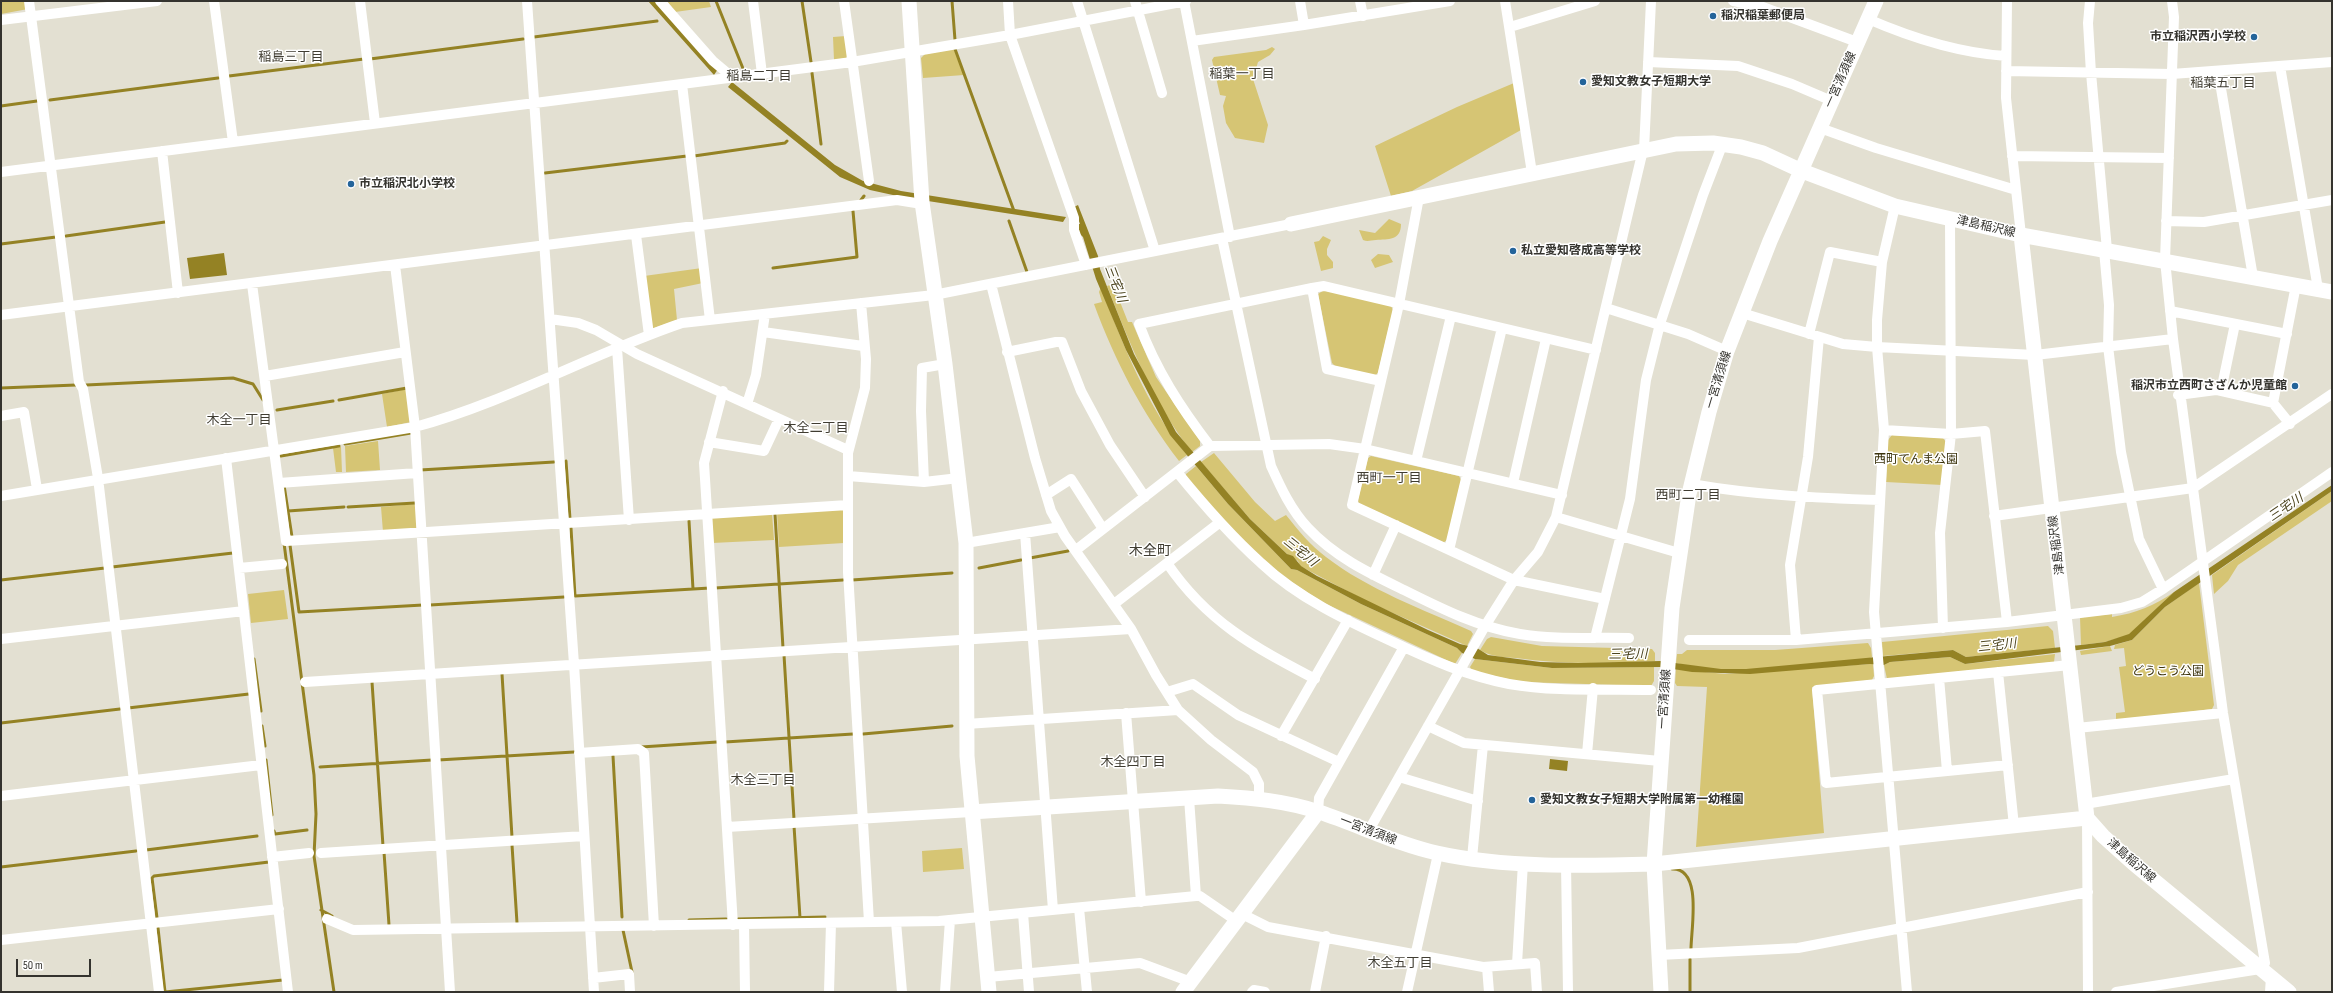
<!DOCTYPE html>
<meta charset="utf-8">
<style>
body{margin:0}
#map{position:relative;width:2333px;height:993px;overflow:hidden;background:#e3e0d2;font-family:"Sofia Sans Condensed",sans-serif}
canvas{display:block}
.frame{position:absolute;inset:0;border:2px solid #34332e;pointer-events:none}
.scale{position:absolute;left:16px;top:959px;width:75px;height:18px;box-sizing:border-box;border:2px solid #34332e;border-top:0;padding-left:5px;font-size:12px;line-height:14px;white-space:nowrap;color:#34332e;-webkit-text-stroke:3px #fff;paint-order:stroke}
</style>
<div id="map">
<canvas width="2333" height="993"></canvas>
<div class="frame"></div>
<div class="scale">50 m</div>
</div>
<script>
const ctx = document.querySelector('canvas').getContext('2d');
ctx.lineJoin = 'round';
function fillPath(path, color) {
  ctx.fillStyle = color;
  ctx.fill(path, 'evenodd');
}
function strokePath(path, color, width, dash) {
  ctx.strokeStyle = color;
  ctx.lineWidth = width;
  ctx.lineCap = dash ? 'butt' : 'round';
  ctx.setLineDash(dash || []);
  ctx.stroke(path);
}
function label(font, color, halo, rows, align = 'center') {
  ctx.font = font + ' "Sofia Sans Condensed","Noto Sans JP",sans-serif';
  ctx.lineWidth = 3;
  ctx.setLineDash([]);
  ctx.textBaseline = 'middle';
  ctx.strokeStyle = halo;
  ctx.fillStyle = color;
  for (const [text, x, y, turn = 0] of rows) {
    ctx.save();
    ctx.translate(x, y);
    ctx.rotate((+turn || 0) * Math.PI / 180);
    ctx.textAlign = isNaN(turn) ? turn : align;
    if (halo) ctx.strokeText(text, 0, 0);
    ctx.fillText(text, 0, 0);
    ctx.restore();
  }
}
fillPath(new Path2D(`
 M1 1H27L28 9 1 14Z
 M667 1H709L711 7 675 12Z
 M846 36 848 55 846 58 834 60 833 37Z
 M1272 47 1275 49 1270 55 1258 62 1253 79 1268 125 1264 143 1235 138 1226 123 1223 106 1226 96 1220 95 1212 60 1214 57 1266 50Z
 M954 49 964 75 923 78 921 58 925 54Z
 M1514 83 1521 130 1412 191 1391 196 1375 146 1457 107Z
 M1389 219 1401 224C1401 241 1388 239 1376 240 1371 240 1368 242 1363 240L1359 230 1375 233Z
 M1323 236 1331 240 1327 249V255L1333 262V268L1321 271 1314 242 1319 241Z
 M1378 254 1389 255 1393 262 1375 268 1371 260Z
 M702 268 703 283 674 289 677 320 651 329 644 276Z
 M1113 284 1128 322H1132L1156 377 1200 441V446L1192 452C1153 403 1130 344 1107 286Z
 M1101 287C1123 345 1147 407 1187 455L1179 461C1142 413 1115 361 1094 304L1102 302 1099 292Z
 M1324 290 1391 306 1393 310 1378 373 1374 376 1335 366 1332 363 1318 294Z
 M407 389 411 422 387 427 382 394Z
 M1892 435 1943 438 1946 442 1942 485 1886 482 1888 440Z
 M378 441 380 470 346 472 345 446Z
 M341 447 342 472H336L333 448Z
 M1214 453 1255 502 1275 521 1286 515C1298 530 1310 545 1326 557 1367 589 1424 610 1471 631L1473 634 1467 646 1366 601 1300 566 1298 561 1287 554 1250 519 1201 462Z
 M1371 456 1459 476 1461 480 1447 540 1443 543 1359 504 1358 500 1368 458Z
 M1196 466 1228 504 1291 569 1297 570 1361 604 1457 648 1462 653 1455 664 1322 602 1281 575 1233 532 1186 477V474Z
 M2332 491V501L2238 565 2228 581 2214 594 2212 575Z
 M416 504 418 528 383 532 381 507Z
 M840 508 843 510 844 543 779 547 777 513Z
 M772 513 774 540 712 543 710 520 713 517Z
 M2199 583 2214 705 2212 709 2116 721V713L2125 712 2119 667 2126 666 2124 648 2114 649 2115 645 2132 640 2165 607Z
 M284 590 288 619 251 623 248 594Z
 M2174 592 2129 635 2105 642 2081 645 2080 617 2112 614V617C2136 613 2154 606 2174 592Z
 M2048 626 2053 631 2055 648 1966 657 1953 650 1883 656 1882 642Z
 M1491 637 1542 646 1652 649 1655 653V661C1608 663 1562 665 1516 658 1503 657 1491 657 1480 650L1487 639Z
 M1868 643 1871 648 1872 657 1868 659C1806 665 1737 678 1676 663L1677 654H1682L1687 650H1775Z
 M2110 646 2112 651 2081 655 2080 651Z
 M2055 654 2054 662 1887 679 1884 665 1890 662 1950 657 1965 664Z
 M1475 659 1552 668 1654 667V681L1651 686 1521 682 1472 671 1470 667Z
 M1870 664H1873L1874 676 1872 680 1812 687 1824 833 1696 847 1707 687 1677 686 1675 683 1676 669 1725 674Z
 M962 848 964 869 923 872 922 851Z`), '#d6c574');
fillPath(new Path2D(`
 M648 1H655L709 62 718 69 714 75Z
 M732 82 835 165 863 181 901 191 1066 217 1063 222 902 197 870 190 840 177 728 87Z
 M1078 205 1098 256 1100 269 1134 354 1176 432 1250 519 1287 554 1293 556 1301 566 1317 576 1428 630 1460 644 1477 648 1488 655 1540 662 1578 663 1660 661 1721 669H1746L1953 650 1966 657 2081 645 2105 642 2129 634 2174 592 2332 485V491L2165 607 2132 640 2110 646 1965 664 1950 657 1890 662 1884 665 1870 664 1750 674 1692 672 1660 667 1552 668 1475 659 1462 653 1457 648 1361 604 1297 570 1291 569 1228 504 1170 435 1126 350 1096 279 1083 237 1078 232V224H1080L1074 207Z
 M224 253 227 275 190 279 187 258Z
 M1550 759 1568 761 1567 771 1549 769Z`), '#948224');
strokePath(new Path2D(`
 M716 1 744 71
 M802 1 811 62
 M952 1 955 40
 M534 37 657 21
 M955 49 1014 211
 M370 59 523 39
 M812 73 821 144
 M229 76 364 59
 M50 100 218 78
 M1 106 37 101
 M694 156 785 143 787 141
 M545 173 687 156
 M861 200 864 196
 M1009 221 1027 272
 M66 236 165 222
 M1 244 56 237
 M773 268 857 257 853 211
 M86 385 233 378 253 384 263 400
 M1 388 76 385
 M339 400 407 388
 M277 410 333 401
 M345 444 411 433
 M281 456 339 446
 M566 461 570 519
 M420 470 554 462
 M284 485 292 537
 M348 507 415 503
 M288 511 344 507
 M775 514 783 648
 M689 521 693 589
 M571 528 575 596 710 588
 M284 543 314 775 316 814 314 856 334 992
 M290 545 299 612 423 605
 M1030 558 1068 551
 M112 567 233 553
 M979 568 1021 560
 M1 580 105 568
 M852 580 952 573
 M715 588 843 580
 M430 605 564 597
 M784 655 794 819
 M254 659 261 711
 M502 674 512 837
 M372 682 383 846
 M128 708 249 694
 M1 723 120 709
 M262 726 265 746
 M863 734 952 726
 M725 742 853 734
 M641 747 717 742
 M613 756 622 917
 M266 760 272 815
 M438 760 574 752
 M320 767 432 760
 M794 826 800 918
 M274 831 275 834 307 830
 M512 845 517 923
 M146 850 257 836
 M384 852 389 925
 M1 867 136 851
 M1672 869C1703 868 1691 929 1691 949
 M321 910 332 916
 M157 918 152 878 154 876 269 862
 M738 919 825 917
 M689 920 726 919
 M158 928 165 992
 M623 930 632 972
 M165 992 283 980
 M1690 992V959`), '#948224', 3);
strokePath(new Path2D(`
 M29 1 79 382 83 389 98 478 159 992
 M214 1 233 142
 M360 1 375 123
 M527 1 574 664 594 992
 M660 1 713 61 732 77
 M753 1 762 74
 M844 1 869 181
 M1008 1 1010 35 1074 218V230L1086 265
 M1077 1 1155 251
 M1135 1 1162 93
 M1184 1 1230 237
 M1300 1 1304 25
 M1360 1 1363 16
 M1505 1 1532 173
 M1733 1 1760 6 1857 42
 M2007 1 2006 98 2021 235
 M2090 1 2088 23 2091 73 2107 250
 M1868 19C1912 38 1958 53 2006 56
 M1 20 157 1
 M1510 27 1595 1
 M1192 41 1304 25 1450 1
 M1648 62 1738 66 1792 84 1832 101
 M2280 66 2318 289
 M2006 71 2172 74 2332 62
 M2218 71 2253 277
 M682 84 710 320
 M1820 128 1876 148 2016 190
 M1644 150 1651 1
 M162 151 178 293
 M2012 156 2169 158
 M1 172 852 62 1010 35 1186 1
 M1419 197 1399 304 1352 505 1514 580 1605 599
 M1895 206 1882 262 1877 320V347L1884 430 1874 612 1907 992
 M2166 221 2204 222 2332 200
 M636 235 649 335
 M1222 238 1271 466C1281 488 1291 510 1308 528 1335 557 1369 573 1404 590 1442 609 1478 627 1520 634 1555 640 1593 637 1629 638
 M395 265 415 427 450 992
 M252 284 286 541 848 505
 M1312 288 1324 286 1596 350
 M861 303 866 359 865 388 848 453V572L869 922
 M1606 308 1688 334 1727 351
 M2170 311 2287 334
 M1742 313 1843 344 1877 347 2035 355 2173 339
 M1 315 897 200 922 204
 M550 319 578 323 596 330 637 354 848 450
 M763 332 863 346
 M1809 334 1830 252 1882 262
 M617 348 629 520
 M1007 352 1056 342H1062L1081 391 1110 445 1145 497
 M945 364 922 368 921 411 924 482 959 478
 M265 376 405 352
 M723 391 704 463 733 925
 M2221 391 2235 324
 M2178 395 2216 390 2273 403 2290 424
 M2273 403 2296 285
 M747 404 756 375 765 314
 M1 416 24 412 37 489
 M1884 430 1951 434 1985 431 2007 622
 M709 442 764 451 779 419
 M1210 446C1181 408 1156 370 1139 324L1312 288 1327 369 1381 381
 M226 458 288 992
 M1416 461 1451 316
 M1177 472C1203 504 1230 535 1261 563 1298 598 1347 621 1393 642 1431 660 1468 676 1509 684 1555 692 1604 689 1651 690
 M848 476 924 482
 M279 483 417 473
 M1513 483 1546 339
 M1691 484C1754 495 1816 498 1880 500
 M1046 495 1071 479 1103 529
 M1 496 415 427C507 402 591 354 682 323L934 295 1291 224
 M1994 516 2193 488 2332 394
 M1556 517 1679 553
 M1025 533 1053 910
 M966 543 1060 527
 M1076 550 1210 446 1329 444 1365 449 1562 495
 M1449 550 1502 328
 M1167 563C1207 622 1254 647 1315 679
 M239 568 282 564
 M1373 575 1396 525
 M2163 589 2332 472
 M1114 604 1219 523
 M1943 628 1940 533 1951 434 1950 219
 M1595 638 1630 499 1646 380 1660 324 1703 195 1723 143
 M1 639 244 611
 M1689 640H1796L2007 622 2121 608 2142 602 2163 589 2139 539 2121 452 2108 346 2109 305 2104 250
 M1796 640 1790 565 1808 457 1819 337
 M1998 672 2014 826
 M1939 678 1947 771
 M305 682 1131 629
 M1167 692 1193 684 1238 715 1339 762
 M1178 710 1211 740 1253 772 1259 784V799
 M1126 713 1141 902
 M966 724 1178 710 1156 675 1131 629 1065 536 1051 511 1035 458 991 284
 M1428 726 1464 743 1660 761
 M2077 728 2223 713
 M1281 736 1348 620
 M579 753 638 749 644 753 654 926
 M1587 754 1593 688
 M2008 765 1826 783 1817 690 2070 665
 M1399 777 1478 801
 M1 796 261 765
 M1189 798 1196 896H1200L1235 920
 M2085 804 2234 779
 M1318 812 1319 798 1404 647
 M2087 818 2088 992
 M727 827 971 812
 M1369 830 1485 626 1514 580 1538 552 1556 517 1643 150
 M321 853 584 836
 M272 857 309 853
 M1472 858 1483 745
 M1566 864 1568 992
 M1079 908 1087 992
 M1023 913 1029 992
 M1240 913 1268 927 1483 967 1535 963 1537 992
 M327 919 353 930 939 921 1196 896
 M896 922 902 992
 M744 924 745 992
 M1 940 279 909
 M1659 955 1798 948 2088 892
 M1517 964 1523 863
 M1487 967 1489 992
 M988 977 1140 963 1191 982
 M593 978 629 974 630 992
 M829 992 831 923
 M945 992 950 920
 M1252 992 1254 990 1265 992
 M1315 992 1326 936
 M1407 992 1438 854
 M2116 992 2260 969 2265 963 2223 713 2173 339 2165 260 2174 17 2172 1
 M2270 992 2271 977`), '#fff', 10);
strokePath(new Path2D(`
 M909 1 922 202 945 364 966 543 967 756 989 992
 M1291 224 1676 144 1713 143 1741 147 1763 153 1802 171 1895 206 2021 235 2332 292
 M2021 235 2087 818 2103 836 2133 863 2289 992
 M971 812 1218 796C1252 798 1287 801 1319 812 1359 825 1396 844 1437 853 1504 868 1585 866 1654 864L2087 818
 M1183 992 1318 812
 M1661 992 1654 864 1672 608 1689 494 1709 412 1727 351 1770 241 1876 1`), '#fff', 15);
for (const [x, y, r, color] of [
 [1713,16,4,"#24649a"],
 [2254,37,4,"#24649a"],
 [1583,82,4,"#24649a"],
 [351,184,4,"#24649a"],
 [1513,251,4,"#24649a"],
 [2295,386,4,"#24649a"],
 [1532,800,4,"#24649a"]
]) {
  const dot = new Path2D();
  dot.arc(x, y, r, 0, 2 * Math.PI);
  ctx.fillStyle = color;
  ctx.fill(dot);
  strokePath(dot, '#fff', 1.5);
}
label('bold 12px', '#34332e', '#fff', [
 ["稲沢稲葉郵便局",1721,16],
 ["市立稲沢西小学校",2246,37,"right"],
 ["愛知文教女子短期大学",1591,82],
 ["市立稲沢北小学校",359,184],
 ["私立愛知啓成高等学校",1521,251],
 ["稲沢市立西町さざんか児童館",2287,386,"right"],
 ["愛知文教女子短期大学附属第一幼稚園",1540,800]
], 'left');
label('12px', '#34332e', '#fff', [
 ["一宮清須線",1841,80,-66],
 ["津島稲沢線",1986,227,13],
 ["一宮清須線",1719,380,-73],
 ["津島稲沢線",2057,545,-97],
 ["一宮清須線",1665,699,-86],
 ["一宮清須線",1368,831,21],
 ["津島稲沢線",2131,861,41]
]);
label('12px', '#3b330c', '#fff', [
 ["西町てんま公園",1916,460],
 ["どうこう公園",2168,672]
]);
label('13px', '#403d32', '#fff', [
 ["稲島三丁目",291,58],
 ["稲葉一丁目",1242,75],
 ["稲島二丁目",759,77],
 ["稲葉五丁目",2223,84],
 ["木全一丁目",239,421],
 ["木全二丁目",816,429],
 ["西町一丁目",1389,479],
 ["西町二丁目",1688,496],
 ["木全四丁目",1133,763],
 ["木全三丁目",763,781],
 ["木全五丁目",1400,964]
]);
label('italic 13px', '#4d451f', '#fff', [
 ["三宅川",1115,284,69],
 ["三宅川",2286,508,-34],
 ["三宅川",1300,552,39],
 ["三宅川",1997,646,-6],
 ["三宅川",1628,655,-1]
]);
label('14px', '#403d32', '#fff', [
 ["木全町",1150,551]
]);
</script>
